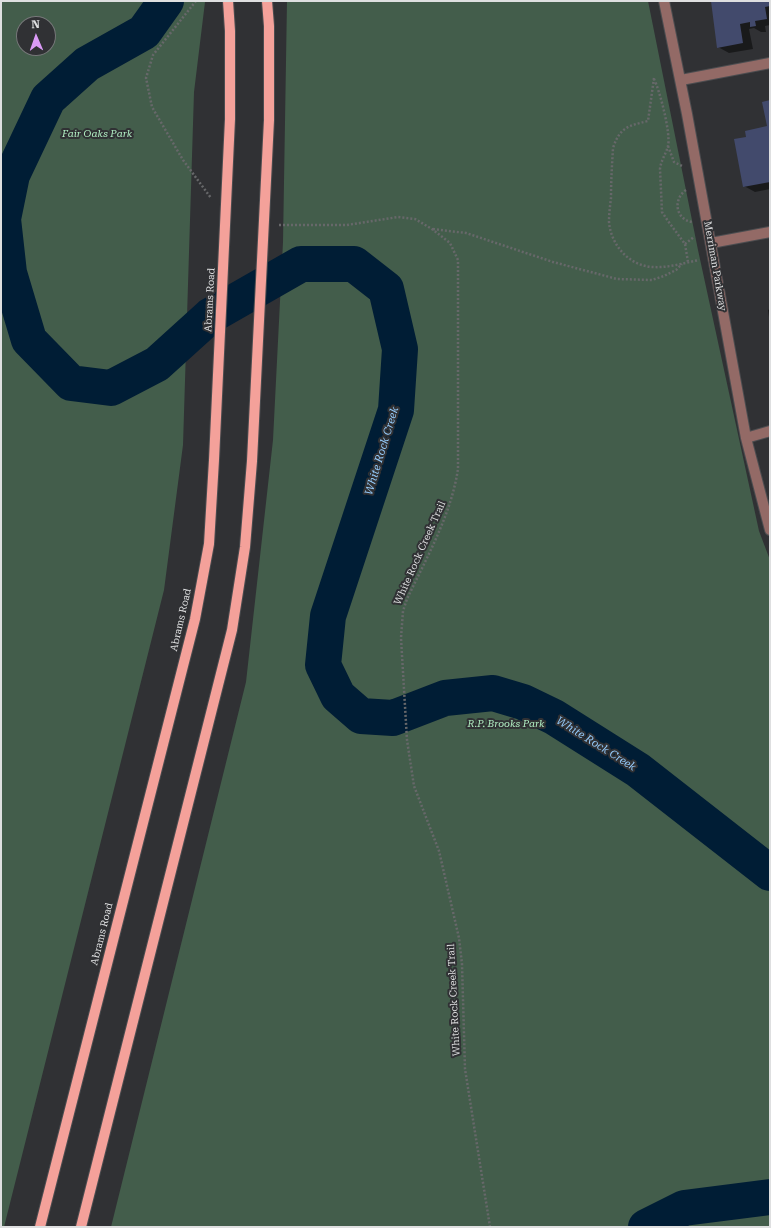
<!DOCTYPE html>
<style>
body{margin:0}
#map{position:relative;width:771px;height:1228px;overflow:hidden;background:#303134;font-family:"Roboto Serif",serif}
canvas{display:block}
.frame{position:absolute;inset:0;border:2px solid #dedfe0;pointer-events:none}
.north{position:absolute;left:16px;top:16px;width:40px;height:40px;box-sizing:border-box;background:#303134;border:1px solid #767779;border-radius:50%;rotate:358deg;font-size:11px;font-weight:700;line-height:16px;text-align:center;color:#dedfe0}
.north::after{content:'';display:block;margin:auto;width:14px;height:18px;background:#da9af6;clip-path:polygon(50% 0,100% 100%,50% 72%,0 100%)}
</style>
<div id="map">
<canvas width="771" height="1228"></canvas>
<div class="frame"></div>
<div class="north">N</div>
</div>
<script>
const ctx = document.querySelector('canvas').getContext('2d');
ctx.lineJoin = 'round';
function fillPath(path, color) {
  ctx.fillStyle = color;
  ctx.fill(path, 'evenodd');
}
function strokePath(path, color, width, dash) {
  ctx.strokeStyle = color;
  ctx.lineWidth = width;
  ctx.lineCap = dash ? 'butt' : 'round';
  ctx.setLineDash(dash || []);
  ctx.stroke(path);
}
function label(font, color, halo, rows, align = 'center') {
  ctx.font = font + ' "Roboto Serif",serif';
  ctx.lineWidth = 4;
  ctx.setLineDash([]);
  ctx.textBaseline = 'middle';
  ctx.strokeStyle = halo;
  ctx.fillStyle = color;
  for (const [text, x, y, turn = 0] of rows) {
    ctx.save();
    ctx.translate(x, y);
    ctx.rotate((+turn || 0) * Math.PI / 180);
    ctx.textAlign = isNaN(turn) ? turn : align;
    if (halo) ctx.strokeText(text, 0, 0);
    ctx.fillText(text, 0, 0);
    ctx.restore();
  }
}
fillPath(new Path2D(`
 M1 1 205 2 194 92 183 445 164 590 4 1227H1ZM24 24H48V48H24Z
 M287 1H648L698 250 759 531 770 560V1227H111L246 682 273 440 283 242Z`), '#435d4b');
fillPath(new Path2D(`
 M712 1H770V25L765 26 766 32H761L754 28 749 29 753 49 729 53 718 47Z
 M770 101V189L755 192 744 186 748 137 768 127Z
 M770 309V324L768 310Z`), '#0007');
strokePath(new Path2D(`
 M166 1 144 32 87 64 48 99 12 175 3 219 9 273 29 340 71 383 111 388 157 364 210 316 301 264H354L386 289 400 349 396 410 328 616 323 665 338 696 361 716 393 718 445 698 493 693 523 702 554 717 638 770 770 873
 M646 1227 684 1208 770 1197`), '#001d35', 36);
fillPath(new Path2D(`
 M711 1H769L770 6 765 7 767 19 755 21 756 26 750 27V22L740 24 743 43 717 48Z
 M770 100V182L743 187 734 139 746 137 745 131 767 126 762 102Z`), '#424a6c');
const minor = new Path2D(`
 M664 1 687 114 746 438 770 530
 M681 80 770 63
 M711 243 770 232
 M746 438 770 431`);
const major = new Path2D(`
 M228 1 230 31V119
 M267 1 269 26V120`);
strokePath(minor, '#4c4d50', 12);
strokePath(major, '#4c4d50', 12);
strokePath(new Path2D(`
 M196 1 153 55 146 78 152 107 183 160 211 198
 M654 78 648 121C628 126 620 127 613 148 612 165 611 181 611 198 610 206 609 214 609 222 611 245 629 266 653 267 668 268 684 263 699 260
 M654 79C660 91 671 134 668 146 666 154 661 160 660 169L662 212 668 221 685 244 688 262
 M668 146 674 162 682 166
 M686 190C673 199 675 219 692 222
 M279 225H347L398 217 415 219 432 229 450 243 458 260V469C451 515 427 557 407 599L403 611 401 638 407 740 414 786 439 851 459 938 462 964 465 1069 490 1227
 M433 229 466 233 553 262 617 279 652 280 664 276 676 270 682 264
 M685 244 694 237`), '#67686a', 2.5, [2, 2]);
strokePath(minor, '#936a66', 10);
strokePath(major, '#f4a19a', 10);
const majorBridge = new Path2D(`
 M40 1227 195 619 209 544 214 460 230 119
 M81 1227 232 630 245 547 252 461 269 120`);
strokePath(majorBridge, '#4c4d50', 12, []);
strokePath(majorBridge, '#f4a19a', 10);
label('italic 10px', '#b2f0c4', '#303134', [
 ["Fair Oaks Park",97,134],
 ["R.P. Brooks Park",506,724]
]);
label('10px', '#dedfe0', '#303134', [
 ["Merriman Parkway",715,266,80],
 ["Abrams Road",210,300,-87],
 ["White Rock Creek Trail",420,553,-66],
 ["Abrams Road",181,620,-77],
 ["Abrams Road",102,934,-76],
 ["White Rock Creek Trail",454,1000,-93]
]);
label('italic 11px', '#94cafa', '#303134', [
 ["White Rock Creek",382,451,-73],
 ["White Rock Creek",596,744,32]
]);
</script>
